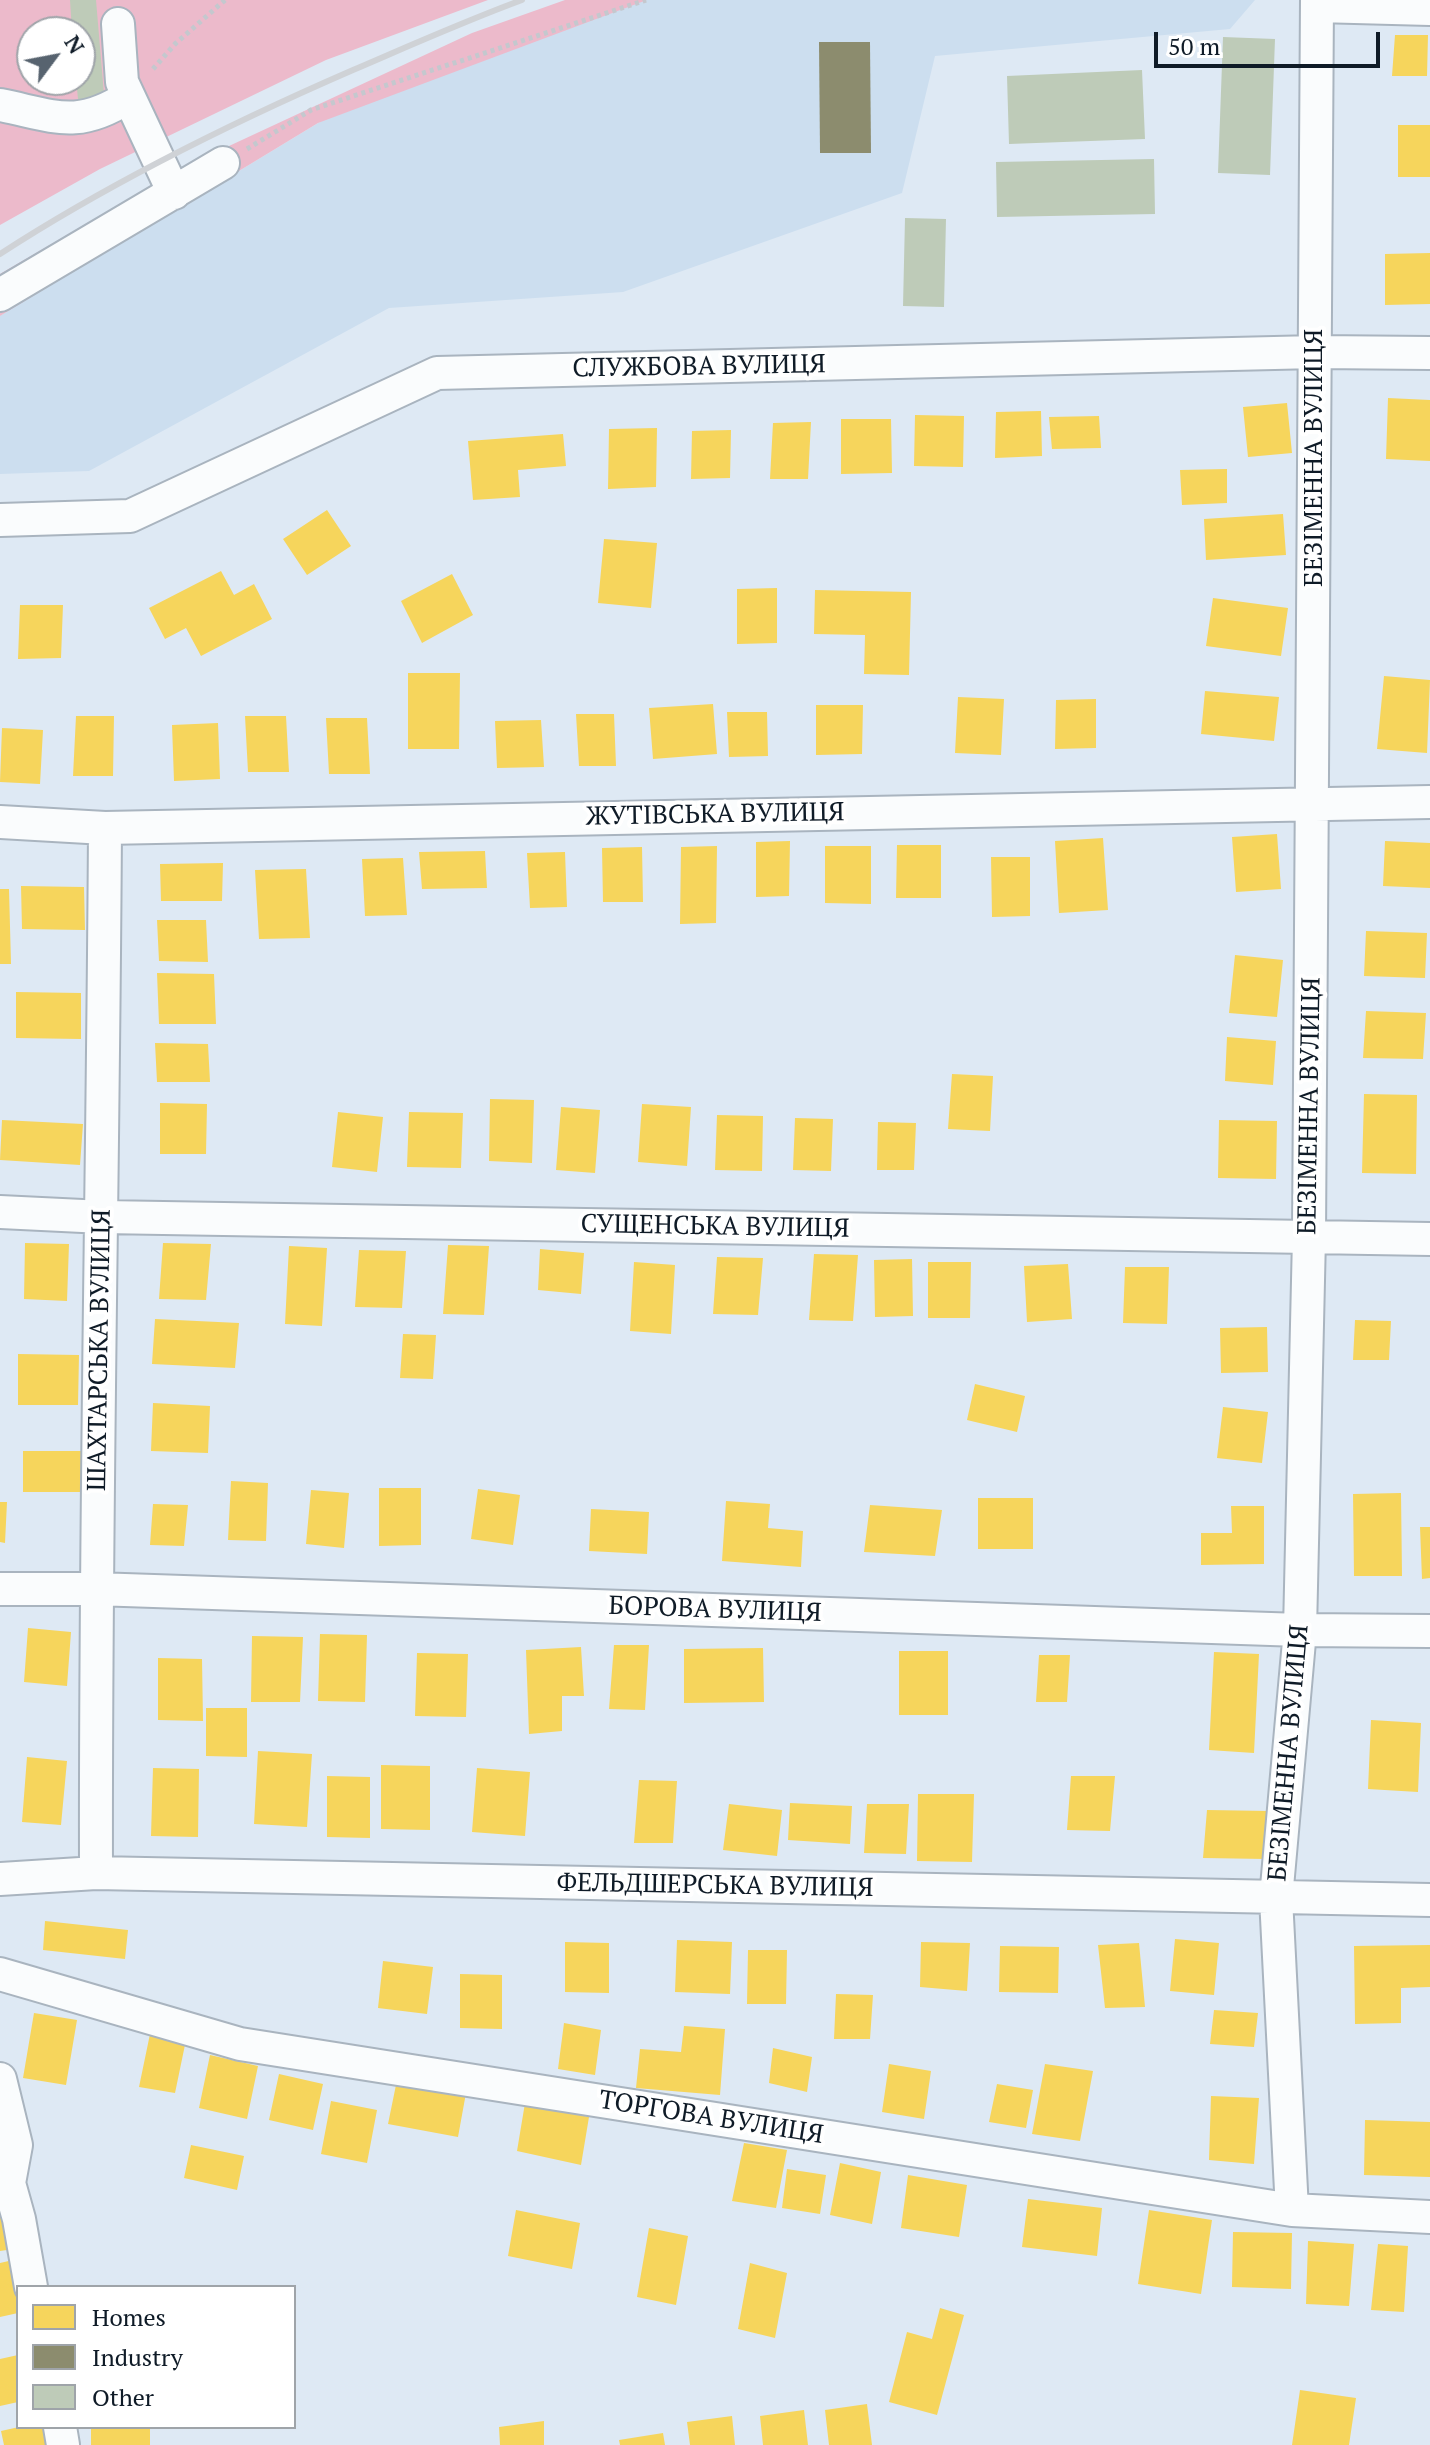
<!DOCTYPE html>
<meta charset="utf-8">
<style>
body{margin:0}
#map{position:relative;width:1430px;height:2445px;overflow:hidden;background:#dee9f4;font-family:"PT Serif",serif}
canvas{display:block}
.legend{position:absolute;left:16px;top:2285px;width:280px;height:144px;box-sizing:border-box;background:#fff;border:2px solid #9fa4a9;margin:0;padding:10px 14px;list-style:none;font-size:24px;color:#0f1b27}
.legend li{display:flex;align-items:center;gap:16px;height:40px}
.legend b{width:40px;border:2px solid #9fa4a9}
.north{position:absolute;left:16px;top:16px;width:80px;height:80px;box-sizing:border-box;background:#fff;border:2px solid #9fa4a9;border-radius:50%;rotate:58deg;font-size:22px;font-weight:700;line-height:32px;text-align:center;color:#0f1b27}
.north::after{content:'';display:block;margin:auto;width:28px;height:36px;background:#57636f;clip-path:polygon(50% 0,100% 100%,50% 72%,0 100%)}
.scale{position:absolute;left:1154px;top:32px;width:226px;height:36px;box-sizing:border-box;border:4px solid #0f1b27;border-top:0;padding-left:10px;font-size:24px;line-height:28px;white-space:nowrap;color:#0f1b27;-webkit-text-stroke:6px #fff;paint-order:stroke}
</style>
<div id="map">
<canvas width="1430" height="2445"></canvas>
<ul class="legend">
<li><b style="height:22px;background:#f6d55c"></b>Homes</li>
<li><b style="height:22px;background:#8c8c6e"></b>Industry</li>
<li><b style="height:22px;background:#becbb8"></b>Other</li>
</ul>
<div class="north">N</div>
<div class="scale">50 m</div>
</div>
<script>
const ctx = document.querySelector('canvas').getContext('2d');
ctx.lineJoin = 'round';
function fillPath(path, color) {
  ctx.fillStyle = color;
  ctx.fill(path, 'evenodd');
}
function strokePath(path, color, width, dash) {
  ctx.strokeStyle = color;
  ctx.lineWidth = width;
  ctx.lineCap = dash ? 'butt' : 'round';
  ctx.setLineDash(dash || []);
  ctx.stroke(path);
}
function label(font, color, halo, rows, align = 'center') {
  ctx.font = font + ' "PT Serif",serif';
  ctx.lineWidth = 8;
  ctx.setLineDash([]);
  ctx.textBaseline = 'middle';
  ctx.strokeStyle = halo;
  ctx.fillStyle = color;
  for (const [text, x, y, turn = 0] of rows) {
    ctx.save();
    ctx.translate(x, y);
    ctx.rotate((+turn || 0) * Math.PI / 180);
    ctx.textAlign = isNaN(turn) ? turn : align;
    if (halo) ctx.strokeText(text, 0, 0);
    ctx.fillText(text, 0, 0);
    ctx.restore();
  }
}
fillPath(new Path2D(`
 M646 0H1255L1230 29 935 56 902 193 623 292 389 308 89 471 0 474V316L366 94Z`), '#ccdeef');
fillPath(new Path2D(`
 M0 0H488L326 60 100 169 0 225ZM32 32H80V80H32Z
 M565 0H647L318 123 0 316V274L186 166 472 33Z`), '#ecbacb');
fillPath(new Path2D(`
 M1395 35H1428L1427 76H1392Z
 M1398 125H1430V177H1398Z
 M1430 253V304L1385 305V254Z
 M1388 398 1430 400V461L1386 459Z
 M1287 403 1292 453 1248 457 1243 407Z
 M1041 411 1042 456 995 458 996 412Z
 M915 415 964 416 963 467 914 466Z
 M1099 416 1101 448 1052 449 1049 417Z
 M841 419H891L892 473 841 474Z
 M811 422 808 479H770L773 423Z
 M657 428 656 487 608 489 609 429Z
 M731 430 730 478 691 479 692 431Z
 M563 434 566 466 518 470 520 497 473 500 468 441Z
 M1227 469V503L1182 505 1180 470Z
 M327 510 351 546 307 575 283 539Z
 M1283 514 1286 555 1206 560 1204 519Z
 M604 539 657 543 651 608 598 603Z
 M221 571 234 595 254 584 272 619 201 656 186 628 165 639 149 608Z
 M452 574 473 615 422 643 401 601Z
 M777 588V643L737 644V589Z
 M815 590 911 592 909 675 864 674 865 635 814 634Z
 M1213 598 1288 608 1281 656 1206 646Z
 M20 605H63L61 658 18 659Z
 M408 673H460L459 749H408Z
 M1384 676 1430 680 1427 753 1377 749Z
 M1205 691 1279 697 1274 741 1201 734Z
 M958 697 1004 699 1001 755 955 753Z
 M1096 699V748L1055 749 1056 700Z
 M713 704 717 754 653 759 649 708Z
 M816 705H863L862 754 816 755Z
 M727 712H767L768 756 729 757Z
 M576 714H614L616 766H579Z
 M76 716H114L113 776H73Z
 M245 716H286L289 772H248Z
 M326 718H367L370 774H329Z
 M541 720 544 767 497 768 495 721Z
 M218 723 220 779 174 781 172 725Z
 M2 728 43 730 40 784 0 782Z
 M1277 834 1281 889 1236 892 1232 837Z
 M1103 838 1108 910 1059 913 1055 841Z
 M790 841 789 896 756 897V842Z
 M1385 841 1430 843V888L1383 886Z
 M897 845H941V898H896Z
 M717 846 716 923 680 924 681 847Z
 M825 846H871V904L825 903Z
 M642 847 643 902H603L602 848Z
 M485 851 487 888 422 889 419 852Z
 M565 852 567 907 530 908 527 853Z
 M991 857H1030V916L992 917Z
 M403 858 407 915 365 916 362 859Z
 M223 863 222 901H161L160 864Z
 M306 869 310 938 259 939 255 870Z
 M21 886 84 887 85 930 22 929Z
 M0 889H9L11 964H0Z
 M157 920H206L208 962 159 961Z
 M1366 931 1427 933 1425 978 1364 976Z
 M1235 955 1283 960 1277 1017 1229 1013Z
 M157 973 214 974 216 1024H159Z
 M16 992 81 993V1039L16 1038Z
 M1366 1011 1426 1013 1423 1059 1363 1058Z
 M1227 1037 1276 1041 1273 1085 1225 1081Z
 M155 1043 208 1044 210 1082H157Z
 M952 1074 993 1076 990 1131 948 1129Z
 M1364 1094 1417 1095 1416 1174 1362 1173Z
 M490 1099 534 1100 532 1163 489 1161Z
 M160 1103 207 1104 206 1154H160Z
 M642 1104 691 1107 687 1166 638 1162Z
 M561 1107 600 1110 595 1173 556 1170Z
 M338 1112 383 1117 377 1172 332 1167Z
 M409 1112 463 1113 461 1168 407 1167Z
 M717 1115 763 1116 762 1171 715 1170Z
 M795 1118 833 1119 831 1171 793 1170Z
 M2 1120 83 1124 80 1165 0 1160Z
 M1219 1120 1277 1121 1276 1179 1218 1178Z
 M878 1122 916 1123 914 1170H877Z
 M25 1243 69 1244 67 1301 24 1299Z
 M163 1243 211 1244 206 1300 159 1299Z
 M448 1245 489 1246 484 1315 443 1314Z
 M289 1246 327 1248 322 1326 285 1324Z
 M540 1249 584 1253 581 1294 538 1290Z
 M359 1250 406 1251 402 1308 355 1307Z
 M814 1254 858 1255 853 1321 809 1320Z
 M717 1257 763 1258 758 1315 713 1314Z
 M912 1259 913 1316 875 1317 874 1260Z
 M634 1262 675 1265 671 1334 630 1331Z
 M928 1262H971L970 1318H928Z
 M1068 1264 1072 1319 1027 1322 1024 1266Z
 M1125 1267H1169L1167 1324 1123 1323Z
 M155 1319 239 1323 235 1368 152 1364Z
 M1355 1320 1391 1321 1389 1360H1353Z
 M1267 1327 1268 1372 1221 1373 1220 1328Z
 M403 1334 436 1335 433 1379 400 1378Z
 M18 1354 79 1355 78 1405H18Z
 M975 1384 1025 1396 1017 1432 967 1420Z
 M153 1403 210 1406 208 1453 151 1451Z
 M1223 1407 1268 1412 1262 1463 1217 1458Z
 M23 1451H89L88 1492H23Z
 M231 1481 268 1483 266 1541 228 1540Z
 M379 1488H421V1545L379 1546Z
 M478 1489 520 1495 513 1545 471 1539Z
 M311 1490 349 1493 344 1548 306 1544Z
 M1401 1493 1402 1576H1354L1353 1494Z
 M978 1498H1033V1549H978Z
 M726 1501 770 1504 768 1528 803 1531 801 1567 722 1561Z
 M0 1502H7L5 1543 0 1542Z
 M153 1504 188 1505 184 1546 150 1545Z
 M870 1505 942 1510 935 1556 864 1552Z
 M1231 1506H1264V1564L1201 1565V1533H1232Z
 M591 1509 649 1512 647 1554 589 1551Z
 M1420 1527H1430V1578L1422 1579Z
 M28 1628 71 1632 67 1686 24 1682Z
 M320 1634 367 1635 365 1702 318 1701Z
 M252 1636 303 1637 300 1702H251Z
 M614 1645H649L645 1710 609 1709Z
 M581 1647 584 1696H562V1731L529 1734 526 1650Z
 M763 1648 764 1702 684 1703V1649Z
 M899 1651H948V1715H899Z
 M1214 1652 1259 1654 1254 1753 1209 1750Z
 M417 1653 468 1654 466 1717 415 1716Z
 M1039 1655H1070L1067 1702H1036Z
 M158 1658 202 1659 203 1721 158 1720Z
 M206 1708H247V1757L206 1756Z
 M1371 1720 1421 1723 1418 1792 1368 1789Z
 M258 1751 312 1754 307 1827 254 1824Z
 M27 1757 67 1761 61 1825 22 1822Z
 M381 1765 430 1766V1830L381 1829Z
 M153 1768 199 1769 198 1837 151 1836Z
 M477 1768 530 1772 525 1836 472 1832Z
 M327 1776 370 1777V1838L327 1837Z
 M1071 1776H1115L1110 1831 1067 1830Z
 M639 1780 677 1781 673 1843H634Z
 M918 1794H974L972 1862 917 1861Z
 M790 1803 852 1806 850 1844 788 1840Z
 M729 1804 782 1810 777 1856 723 1850Z
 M867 1804H909L906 1854 864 1853Z
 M1207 1810 1269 1811 1266 1859 1203 1858Z
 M45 1921 128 1930 125 1959 43 1950Z
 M1175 1939 1219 1943 1214 1995 1170 1991Z
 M677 1940 732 1942 730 1994 675 1992Z
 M565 1942 609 1943V1993L565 1992Z
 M921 1942 970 1943 967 1991 920 1987Z
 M1139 1943 1145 2007 1105 2008 1098 1945Z
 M1430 1945V1987L1401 1988V2023L1355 2024 1354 1946Z
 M1000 1946 1059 1947 1058 1993 999 1992Z
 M748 1950H787L786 2004H747Z
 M383 1961 433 1967 427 2014 378 2008Z
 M460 1974 502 1975V2029L460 2028Z
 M836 1994 873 1995 870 2039H834Z
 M1214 2010 1258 2013 1254 2047 1210 2044Z
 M34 2013 77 2020 66 2085 23 2078Z
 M564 2023 601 2030 595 2075 558 2069Z
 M684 2026 725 2029 720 2095 636 2088 640 2049 681 2052Z
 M150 2034 186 2040 175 2093 139 2087Z
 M773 2048 812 2057 807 2092 769 2083Z
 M210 2055 258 2066 247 2119 199 2108Z
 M889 2064 931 2071 924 2119 882 2112Z
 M1045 2064 1093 2071 1080 2141 1032 2134Z
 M279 2074 323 2084 313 2130 269 2120Z
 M397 2080 466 2093 458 2137 388 2124Z
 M997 2084 1033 2090 1026 2128 989 2122Z
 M1211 2096 1259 2098 1254 2164 1209 2160Z
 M331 2101 377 2110 367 2163 321 2154Z
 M525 2103 589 2117 581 2165 517 2151Z
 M1365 2120 1430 2122V2177L1364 2175Z
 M744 2143 787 2150 776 2208 732 2201Z
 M191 2145 244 2156 237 2190 184 2178Z
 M840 2163 881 2172 872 2224 830 2215Z
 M787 2169 826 2175 820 2214 782 2208Z
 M908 2175 967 2185 959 2237 901 2228Z
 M1028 2199 1102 2208 1097 2256 1022 2247Z
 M516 2210 580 2223 572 2269 508 2256Z
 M1149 2210 1212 2220 1201 2294 1138 2284Z
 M7 2211 14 2249 0 2251V2212Z
 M649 2228 688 2236 676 2305 637 2297Z
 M1233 2232 1292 2233 1291 2289 1232 2287Z
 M1308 2241 1354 2244 1349 2306 1306 2304Z
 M1378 2244 1408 2246 1404 2312 1371 2310Z
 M13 2260 18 2287V2313L0 2317V2263Z
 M750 2263 787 2273 775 2338 738 2329Z
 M940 2308 964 2315 937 2415 889 2402 907 2332 932 2339Z
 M18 2355V2402L0 2406V2359Z
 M1300 2390 1356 2398 1349 2445H1292Z
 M867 2404 872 2445H829L825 2410Z
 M804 2410 808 2445H763L760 2416Z
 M732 2416 735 2445H690L687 2422Z
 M544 2421V2445H500L499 2427Z
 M19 2427H48L51 2445H4L1 2431Z
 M91 2427H150V2445H91Z
 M663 2433 665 2445H620L619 2440Z`), '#f6d55c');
fillPath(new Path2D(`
 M819 42H870L871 153H820Z`), '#8c8c6e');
fillPath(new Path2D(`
 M70 0H96L105 106 79 108 76 80H80V32H72Z
 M1223 37 1275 39 1270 175 1218 173Z
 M1142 70 1145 139 1009 144 1007 76Z
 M1154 159 1155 214 997 217 996 162Z
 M905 218 946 219 944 307 903 306Z`), '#becbb8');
const minor = new Path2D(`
 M1317 6 1430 9
 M118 24 122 82 174 193
 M0 105C55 116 77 130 128 97
 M0 295 223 163
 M0 520 130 516 437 373 1316 352 1430 353
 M0 822 105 828 1430 802
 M0 1212 103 1217 1430 1239
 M0 1589H95L1300 1630 1430 1631
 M96 1873C95 1525 103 1176 105 828
 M0 1879 96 1873 1430 1900
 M0 1974 240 2044 1292 2210 1430 2217
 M0 2079 16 2145 9 2183 19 2219 31 2287
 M1292 2210 1276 1898 1300 1630 1309 1237 1317 0
 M60 2427 63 2445`);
strokePath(minor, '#a9b4bf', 36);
strokePath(new Path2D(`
 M153 69 175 44 225 0
 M247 149 311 110 646 0`), '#c4c8ce', 5, [4, 4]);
strokePath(minor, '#fafcfd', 32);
strokePath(new Path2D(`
 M0 254C111 182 231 123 353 70 409 46 465 21 522 0`), '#cfd2d6', 6);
label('26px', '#0f1b27', '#fff', [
 ["СЛУЖБОВА ВУЛИЦЯ",699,367,-1],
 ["БЕЗІМЕННА ВУЛИЦЯ",1315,458,-90],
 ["ЖУТІВСЬКА ВУЛИЦЯ",715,815,-1],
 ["БЕЗІМЕННА ВУЛИЦЯ",1310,1106,-89],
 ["СУЩЕНСЬКА ВУЛИЦЯ",715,1227,1],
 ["ШАХТАРСЬКА ВУЛИЦЯ",100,1350,-89],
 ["БОРОВА ВУЛИЦЯ",715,1610,2],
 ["БЕЗІМЕННА ВУЛИЦЯ",1289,1753,-85],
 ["ФЕЛЬДШЕРСЬКА ВУЛИЦЯ",715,1886,1],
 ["ТОРГОВА ВУЛИЦЯ",711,2118,9]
]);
</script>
